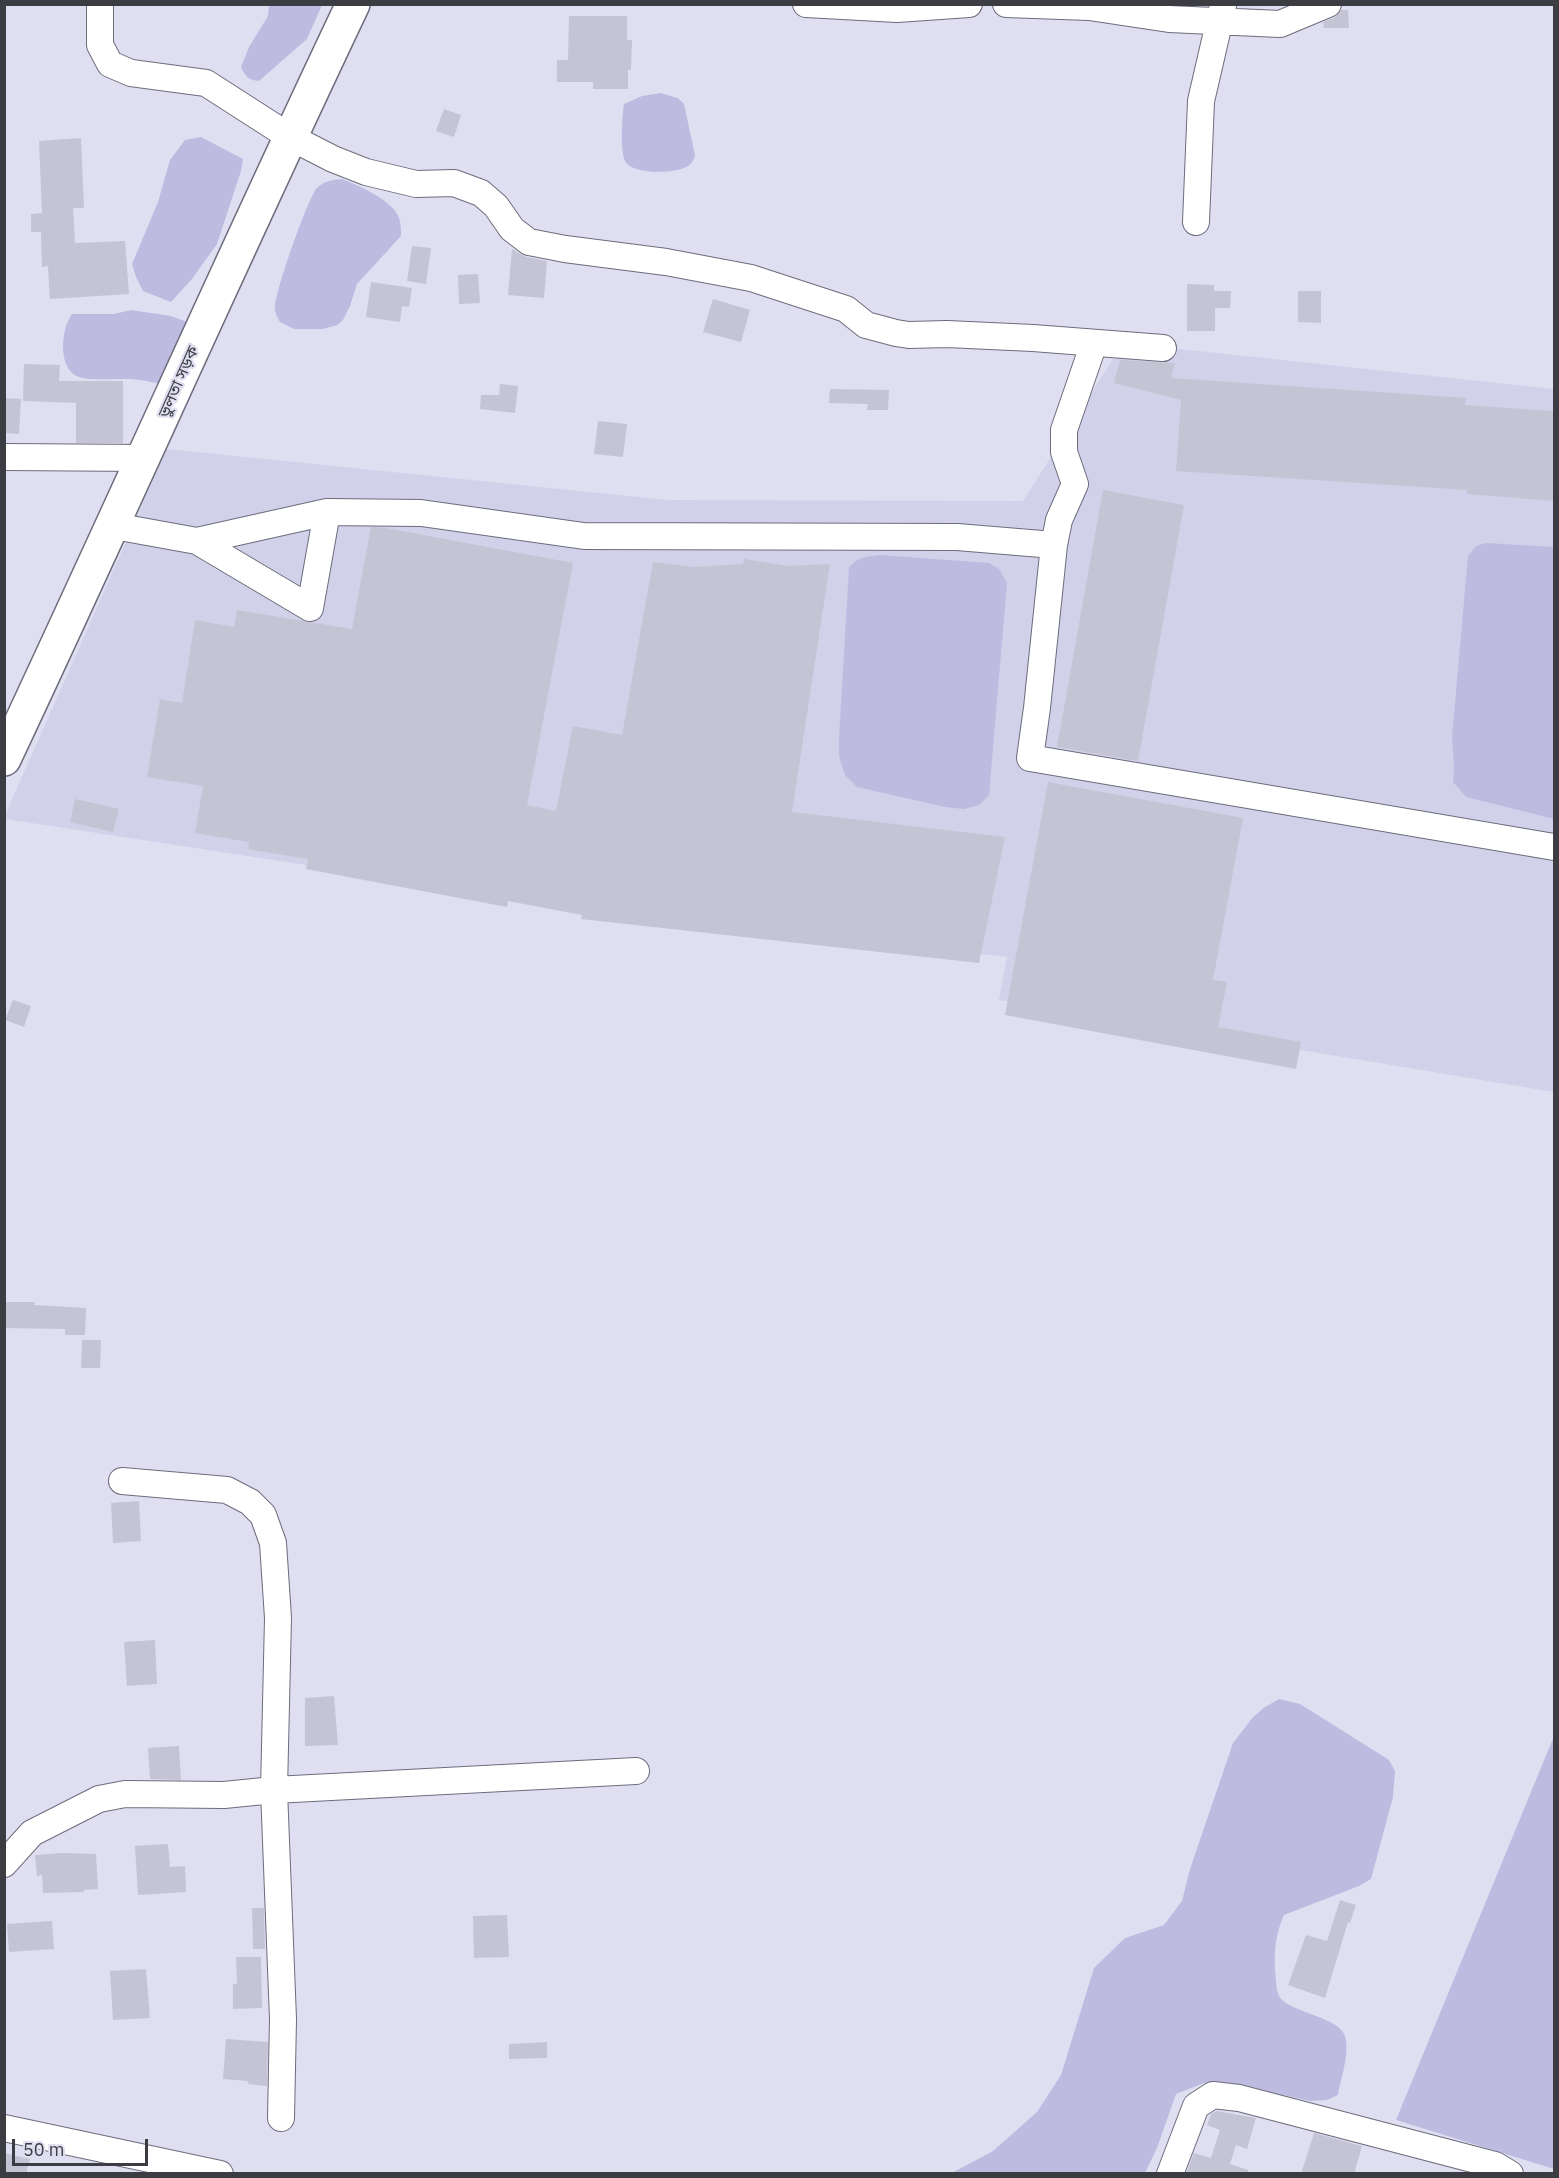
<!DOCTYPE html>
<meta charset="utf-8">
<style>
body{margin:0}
#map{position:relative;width:1559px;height:2178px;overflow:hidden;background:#e0dff2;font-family:"IBM Plex Sans",sans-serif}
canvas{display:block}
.frame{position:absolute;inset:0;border:6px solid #3c3c43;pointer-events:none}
.scale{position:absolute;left:12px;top:2139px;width:136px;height:27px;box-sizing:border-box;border:3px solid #3c3c43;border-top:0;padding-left:8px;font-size:18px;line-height:21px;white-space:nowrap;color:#3c3c43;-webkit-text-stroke:4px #e0dff2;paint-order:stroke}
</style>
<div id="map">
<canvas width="1559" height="2178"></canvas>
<div class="frame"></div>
<div class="scale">50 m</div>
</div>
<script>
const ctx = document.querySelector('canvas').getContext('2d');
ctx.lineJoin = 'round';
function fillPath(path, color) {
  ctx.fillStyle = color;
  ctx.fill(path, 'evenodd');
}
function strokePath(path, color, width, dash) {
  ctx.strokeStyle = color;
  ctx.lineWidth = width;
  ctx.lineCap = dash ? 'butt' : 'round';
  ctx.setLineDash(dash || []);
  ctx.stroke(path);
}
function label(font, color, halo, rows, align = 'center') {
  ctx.font = font + ' "IBM Plex Sans","Noto Sans Bengali",sans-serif';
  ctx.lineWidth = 4.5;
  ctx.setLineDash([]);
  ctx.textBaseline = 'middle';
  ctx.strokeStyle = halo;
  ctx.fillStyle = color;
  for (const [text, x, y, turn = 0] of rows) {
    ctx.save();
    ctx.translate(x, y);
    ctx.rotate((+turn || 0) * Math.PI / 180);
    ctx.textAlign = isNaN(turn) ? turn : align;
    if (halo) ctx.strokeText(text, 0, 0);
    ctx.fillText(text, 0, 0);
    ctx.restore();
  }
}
fillPath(new Path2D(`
 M1123 343 1554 389V1092L999 1000 1007 957 575 906 5 819V815L167 449 668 500 1023 501Z`), '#d2d1ea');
fillPath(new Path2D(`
 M269 5H322L307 39 259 81C248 80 246 77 241 67L249 47 268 16Z
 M660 93 678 98 684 104 695 155C694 159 692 164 688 166 676 174 632 175 625 161 620 150 622 116 624 104L642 96Z
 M201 137 243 159 241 171 217 244 192 279 171 302 143 291 136 277 132 264 158 202 170 160 185 140Z
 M342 179C359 186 396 201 400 221 401 226 401 231 401 236L357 284 350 306 343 320 337 325 323 329H294L280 322C278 319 275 313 275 309 274 294 307 201 316 189 323 181 332 180 342 179Z
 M131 310 171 316 187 322 164 383C155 384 149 381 140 380 123 377 94 382 79 377 57 370 61 328 72 314H114Z
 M1486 543 1554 547V819L1466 797 1453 782 1454 765 1452 737 1468 556 1476 546Z
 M880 555 989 563 999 569 1007 583 989 795 979 805 964 809 945 807 857 787 845 775 839 756V738L849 568C857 557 868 556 880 555Z
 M1279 1699 1300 1704 1389 1760 1395 1771 1393 1797 1371 1879 1359 1886 1284 1915C1276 1933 1274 1949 1275 1969 1276 1978 1275 1993 1282 2000 1296 2013 1339 2018 1345 2036 1350 2054 1341 2077 1338 2095L1327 2100 1310 2101 1274 2093 1204 2083 1176 2094 1157 2148 1145 2173 950 2174 993 2151 1037 2112 1061 2075 1094 1968 1125 1938 1164 1925 1182 1901 1190 1869 1233 1743 1253 1717 1265 1707Z
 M1554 1736V2169L1396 2120Z`), '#bdbbe0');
fillPath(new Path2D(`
 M1341 10H1348L1349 28H1324L1323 22 1334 18Z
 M569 16H627V40H632L631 70H628V89H593V82H557V60H568Z
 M444 109 461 115 454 137 436 131Z
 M81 138 84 208H73L75 243 125 241 129 294 50 299 48 266 42 267 41 232H31V214L42 213 39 141Z
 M412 246 431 248 426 284 407 281Z
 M512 249 526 257 547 261 544 298 508 295Z
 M478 274 480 303 459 304 458 275Z
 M371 282 412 288 409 307 402 306 400 322 366 317Z
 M1187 284 1214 285V291H1231L1230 308H1215V331H1187Z
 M1298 291H1321V323L1298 322Z
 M713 299 750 310 741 342 703 332Z
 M1120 360 1175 363 1171 378 1466 398 1465 405 1554 411V501L1467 494V490L1176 471 1181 400 1114 383Z
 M24 364 60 365 59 381H123V443H76V403L23 401Z
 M500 384 518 386 515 413 480 409 481 395H499Z
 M830 389 889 390 888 410H867L868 404 829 403Z
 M4 398 21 399 19 434 4 433Z
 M598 421 627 424 623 457 594 454Z
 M1103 490 1184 505 1138 761 1057 747Z
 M371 527 386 528 573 563 527 805 556 811 573 726 622 735 653 562 693 567 743 564 744 559 788 566 830 564 792 812 1005 837 979 963 581 919 582 915 508 901 507 907 306 869 308 859 248 849 249 842 195 833 203 786 147 777 160 699 182 703 195 620 234 627 237 610 352 629Z
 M1048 782 1243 818 1213 980 1227 982 1218 1027 1301 1042 1296 1069 1005 1015Z
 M75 799 119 809 113 832 70 822Z
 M13 1000 31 1006 24 1027 5 1020Z
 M4 1302H35L34 1305 86 1308 85 1335H65V1329L4 1328Z
 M82 1340H101L100 1368H81Z
 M139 1501 141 1541 113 1543 111 1503Z
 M155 1640 157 1684 127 1686 124 1642Z
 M334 1696 338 1745 305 1746V1698Z
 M179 1746 181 1780 150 1779 148 1748Z
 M168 1844 170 1867 185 1866 186 1892 138 1895 135 1846Z
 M62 1853 96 1854 98 1889 84 1890V1892L43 1893 42 1875 37 1876 35 1855Z
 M1340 1900 1356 1905 1350 1923 1348 1922 1325 1998 1288 1985 1306 1935 1327 1941Z
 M252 1908H264L265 1949H253Z
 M507 1915 509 1957 474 1958 473 1916Z
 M52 1921 54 1949 9 1952 7 1924Z
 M236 1957H261L262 2008 233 2009V1984H237Z
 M146 1969 150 2018 113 2020 110 1971Z
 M226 2039 268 2042 267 2086 248 2084V2081L223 2079Z
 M547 2042V2058L509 2059V2044Z
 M1217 2111 1256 2118 1247 2149 1236 2145 1230 2164 1248 2170V2174H1186L1194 2153 1211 2158 1220 2130 1207 2125 1211 2114Z
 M1314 2133 1362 2146 1354 2174H1301Z
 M4 2153 30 2159 26 2174H4Z`), '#c4c4d5');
const minor = new Path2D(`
 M100 4V45L110 64 131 73 206 83 290 137 333 159 366 172 416 184 454 183 481 193 496 206 512 229 529 242 565 249 666 262 751 278 846 309 866 325 896 333 909 335 947 334 1033 338 1163 348
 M806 4 897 9 969 4
 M1006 4 1089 7 1169 19 1280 24 1328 4
 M1196 222 1201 101 1223 6
 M4 457 145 458
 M114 526 197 541 310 608 327 512
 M197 541 327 512 421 513 584 536 957 537 1054 545 1059 520 1075 484 1064 452V430L1094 343
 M1054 545 1037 708 1030 758 1554 847
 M4 1864 32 1833 99 1799 125 1794 224 1795 274 1790 278 1618 273 1543 263 1515 250 1502 227 1490 122 1481
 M281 2118 283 2019 274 1790 636 1771
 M4 2128 220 2174
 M1170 2174 1196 2106 1213 2095 1239 2098 1495 2165 1510 2174`);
const highway = new Path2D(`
 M4 759C122 508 234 254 353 4`);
strokePath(minor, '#6d6c7c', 28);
strokePath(highway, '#6d6c7c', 36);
strokePath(minor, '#fff', 26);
strokePath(highway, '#fff', 33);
label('16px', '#3c3c43', '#e0dff2', [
 ["ভুলতা সড়ক",179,382,-66]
]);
</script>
